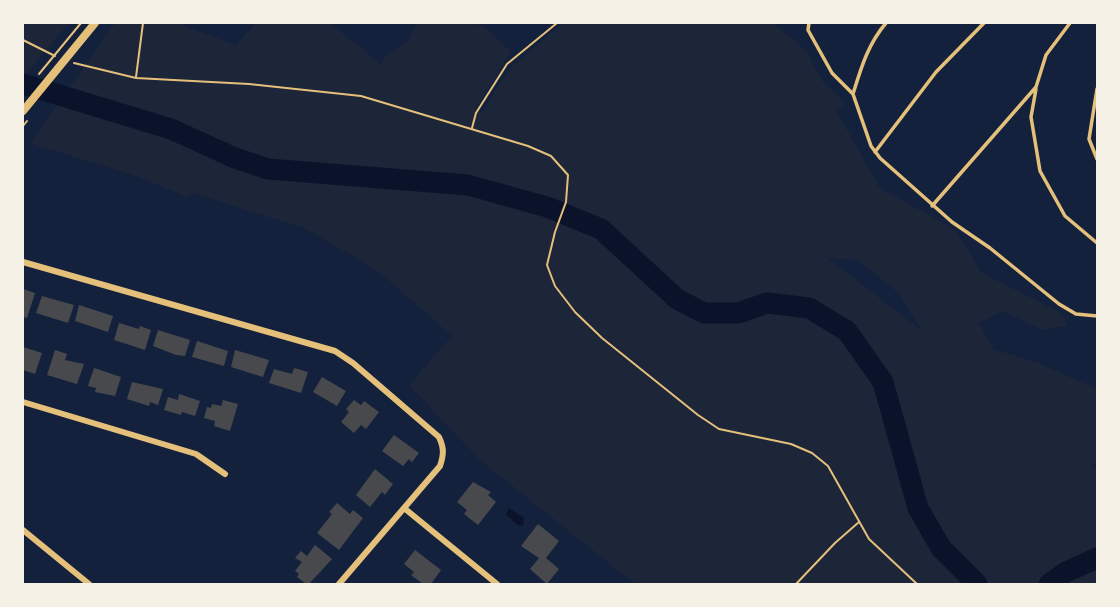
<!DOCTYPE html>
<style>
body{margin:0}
#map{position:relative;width:1120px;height:607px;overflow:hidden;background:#14213d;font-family:"Crimson Pro",serif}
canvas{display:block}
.frame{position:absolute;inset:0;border:24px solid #f6f1e7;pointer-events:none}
</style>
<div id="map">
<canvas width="1120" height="607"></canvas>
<div class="frame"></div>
</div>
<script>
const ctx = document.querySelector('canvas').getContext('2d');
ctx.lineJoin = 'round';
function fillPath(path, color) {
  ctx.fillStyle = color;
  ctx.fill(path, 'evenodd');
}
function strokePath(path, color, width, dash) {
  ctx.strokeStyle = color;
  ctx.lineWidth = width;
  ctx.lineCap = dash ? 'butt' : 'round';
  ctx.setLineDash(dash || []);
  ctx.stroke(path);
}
fillPath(new Path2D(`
 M23 23H69L23 77Z
 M115 23H181L186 27 236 45 256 23H330L381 64 384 57 409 40 416 23H468L484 26 511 52 475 109 483 112 491 97 511 67 563 23H773L807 52 823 82 845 102 837 112 880 188 954 229 982 273 1063 314 1068 326 1042 330 1003 311 979 323 993 349 1038 363 1097 389V466L1091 464 1097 469V584H635L480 460 409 385 452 336 391 282 362 261 304 228 193 193 187 197 133 175 30 143ZM828 258 857 260 900 294 922 331Z`), '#1d2539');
fillPath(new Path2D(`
 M509 508 524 518 523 525H518L506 515Z`), '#0b132b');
strokePath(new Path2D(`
 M23 84 171 129 235 158 268 169 468 185 547 207 601 229 677 299 704 313H738L767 303 809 308 847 331 883 382 918 508 941 548 977 584
 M1049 584 1066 572 1097 558`), '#0b132b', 21);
fillPath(new Path2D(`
 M23 289 35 293 27 318 23 317Z
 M42 296 74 305 68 323 36 313Z
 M79 305 113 316 108 332 75 321Z
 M119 323 139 329 140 326 151 330 145 350 114 340Z
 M158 330 190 340 185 356 176 355 153 346Z
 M197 341 228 351 224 366 192 357Z
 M23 347 42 353 35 374 23 370Z
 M55 350 67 354 65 360 84 364 77 384 47 375Z
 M235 350 269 360 263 377 231 367Z
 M94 368 121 377 115 396 95 392 96 388 88 386Z
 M294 368 308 372 301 393 269 383 274 369 292 374Z
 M322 377 346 391 337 406 313 392Z
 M132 382 163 389 158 405 150 402 149 406 127 399Z
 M179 394 200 401 195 416 182 412 181 415 164 410 168 397 178 400Z
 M223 400 238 404 230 431 214 426 215 421 204 418 207 407 211 408 212 404 221 406Z
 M354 400 361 405 364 401 379 412 366 429 361 425 354 433 341 422 349 412 346 409Z
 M394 435 419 453 412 462 409 459 403 466 382 451Z
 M375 469 393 484 385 495 382 492 370 507 356 495Z
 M473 482 491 492 488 495 496 502 478 525 464 514 467 510 457 502Z
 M337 503 350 514 353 510 363 518 339 550 317 533 332 514 329 512Z
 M538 524 559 541 546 558 559 569 547 584 530 569 539 558 521 546Z
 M315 545 332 559 309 584H306L297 577 299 574 295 571 302 562 295 558 301 551 307 556Z
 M415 550 441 570 431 584H423L411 575 414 572 404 564Z`), '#48494c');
strokePath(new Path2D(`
 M23 40 55 56
 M74 63 136 78 249 84 361 96 528 146 551 156 568 175 566 202 555 232 547 265 555 286 575 312 602 338 698 415 719 429 791 444 812 453 828 466 869 539 917 584
 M39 74 81 23
 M136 77 143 23
 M23 126 27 121
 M472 128 476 113 507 64 557 23
 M796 584 835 543 859 522`), '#e5c07b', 2);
strokePath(new Path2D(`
 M809 23 808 30 832 73 853 94 871 146 880 158 952 222 990 248 1059 304 1076 314 1097 316
 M1036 89 1031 117 1040 171 1065 216 1097 243
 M1097 89 1089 139 1097 159
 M853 94C861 68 868 44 886 23
 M875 152 936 72 984 23
 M932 206 1036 87 1046 55 1070 23`), '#e5c07b', 3.5);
strokePath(new Path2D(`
 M23 262 335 351 353 363 439 437C444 448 444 454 440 466L339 584
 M23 402 196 454 225 474
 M404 508 497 584
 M23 530 89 584`), '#e5c07b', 6);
strokePath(new Path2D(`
 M23 111 95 23`), '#e5c07b', 8);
</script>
